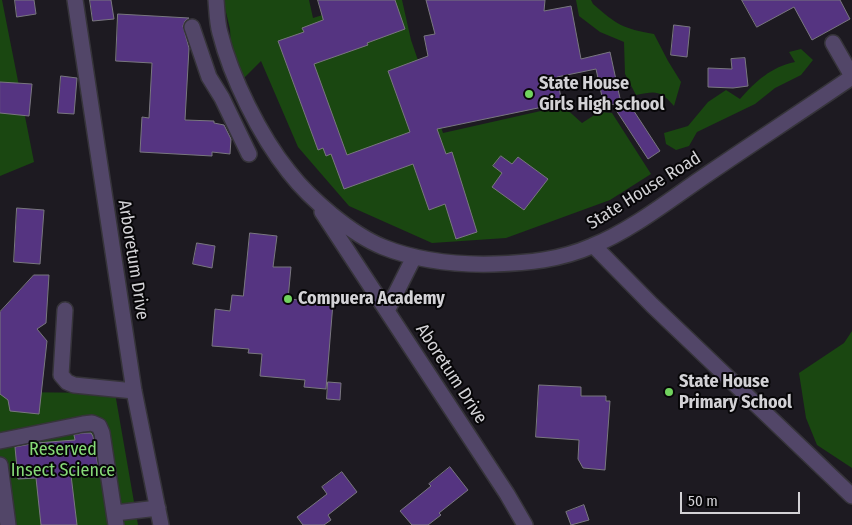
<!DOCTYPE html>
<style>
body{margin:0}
#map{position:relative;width:852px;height:525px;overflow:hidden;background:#1d1a21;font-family:"Fira Sans Condensed",sans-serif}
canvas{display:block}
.scale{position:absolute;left:680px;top:492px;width:120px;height:22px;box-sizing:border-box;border:2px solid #d3d2d6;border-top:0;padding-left:6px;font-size:15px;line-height:18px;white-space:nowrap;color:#d3d2d6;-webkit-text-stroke:4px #070608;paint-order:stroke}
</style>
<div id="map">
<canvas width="852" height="525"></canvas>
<div class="scale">50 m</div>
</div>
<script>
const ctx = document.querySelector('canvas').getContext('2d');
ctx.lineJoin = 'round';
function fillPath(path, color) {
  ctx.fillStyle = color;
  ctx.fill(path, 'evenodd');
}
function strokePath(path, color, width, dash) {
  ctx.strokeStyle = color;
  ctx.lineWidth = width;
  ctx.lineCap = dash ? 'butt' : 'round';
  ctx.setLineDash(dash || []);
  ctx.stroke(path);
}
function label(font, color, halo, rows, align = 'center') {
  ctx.font = font + ' "Fira Sans Condensed",sans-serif';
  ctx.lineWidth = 4;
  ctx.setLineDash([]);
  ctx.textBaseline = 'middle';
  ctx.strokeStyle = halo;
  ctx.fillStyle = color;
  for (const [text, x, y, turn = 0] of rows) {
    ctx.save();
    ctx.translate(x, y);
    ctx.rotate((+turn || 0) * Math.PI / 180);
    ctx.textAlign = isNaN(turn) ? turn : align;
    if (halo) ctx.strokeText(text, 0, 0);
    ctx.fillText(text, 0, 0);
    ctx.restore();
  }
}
fillPath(new Path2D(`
 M0 0H2L34 162 0 176Z
 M223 0H309L313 18 371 0H402L411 40 443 133 563 106 582 123 599 112 612 113 651 174 610 200 506 238 432 243 349 206 298 147 261 61 244 78 231 48 230 29Z
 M576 0H591L593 4C616 24 623 29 654 34L668 61 681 82 674 106C660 90 656 91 636 95L625 74 624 42 600 32 579 16Z
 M801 49 813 60 801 75 775 88 755 104 697 132 689 146 676 150 666 144 664 133 688 126 708 102 726 90 740 99C756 81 771 67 795 62L789 52Z
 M852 331V468L817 445 806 418 799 373 844 343Z
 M0 392 115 393 138 525H0Z`), '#1a4711');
const building = new Path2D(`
 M15 0H34L36 14 17 17Z
 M90 0H111L114 19 93 21Z
 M318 0H395L405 29 367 43 368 45 314 64 347 155 410 132 388 71 428 56 424 36 435 34 426 0H545L544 11 571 6 581 59 610 52 621 103 604 106 596 69 557 77 562 103 437 129 446 154 452 152 477 232 456 239 445 204 429 210 413 164 344 189 331 154 326 156 323 148 318 150 278 41 304 32 302 28 323 20Z
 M742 0H840L850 19 812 40 794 7 757 27Z
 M118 14 189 18 185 21 183 26 189 48 185 120 214 121V123L224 125 231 139 230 154 212 152V156L140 152 142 117 149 118 152 63 116 61Z
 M674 25 690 27 687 57 671 55Z
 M745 58 748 86 733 88 708 87V68L732 69 731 59Z
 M61 76 77 78 74 114 58 113Z
 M0 82 32 84 29 116 0 113Z
 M628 102 660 151 648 159 616 110Z
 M501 156 512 164 518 157 548 179 524 210 492 187 502 173 493 166Z
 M17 208 44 210 40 264 14 262Z
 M250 233 277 236 273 267H291L288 299 333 303 326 389 304 387 305 380 260 376 262 354 248 353 249 349 212 346 215 309 230 311 232 295 243 296Z
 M197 243 215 246 212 268 193 264Z
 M34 275H49L46 323 37 329 47 341 39 414 10 411 8 400 0 394V312Z
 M328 382 341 383 340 400 327 399Z
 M539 385 581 387V396H606V401H610L605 470 583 468 578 459 579 440 536 437Z
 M84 433H91L93 436 99 472 71 475 77 525H41L36 478 18 479 15 447 36 443 75 440 74 435Z
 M450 467 468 490 439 513 441 515 428 525H412L400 511 431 486 429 484Z
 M342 472 357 492 328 515 331 520 324 525H303L297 517 327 494 322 487Z
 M584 505 589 520 571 525 566 512Z`);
fillPath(building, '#553481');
strokePath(building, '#79777f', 1);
const minor = new Path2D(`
 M75 0 134 391 161 525
 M216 0C217 11 217 23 220 33 231 77 260 136 289 172 310 199 351 234 383 247 418 261 456 265 494 264 528 263 560 260 592 246 628 232 667 202 699 180 750 145 801 112 852 77
 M192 27 209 77 222 98 249 154
 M833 43 852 76
 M322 212 507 494 525 525
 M594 246 652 305 852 496
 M65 310 61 375 67 382 74 385 134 391
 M387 311 414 257
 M0 441 83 424 92 423 99 426 102 433 116 525
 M0 465 8 525
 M115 513 158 508`);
strokePath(minor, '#36343a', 18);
strokePath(minor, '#524668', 15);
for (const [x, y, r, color] of [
 [529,94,5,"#71d35e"],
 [288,299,5,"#71d35e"],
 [669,392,5,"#71d35e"]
]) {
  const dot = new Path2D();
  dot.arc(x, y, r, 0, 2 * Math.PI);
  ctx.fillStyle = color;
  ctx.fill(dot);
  strokePath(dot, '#070608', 2);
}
label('bold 18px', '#d3d2d6', '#070608', [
 ["State House",539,84],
 ["Girls High school",539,105],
 ["Compuera Academy",298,299],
 ["State House",679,382],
 ["Primary School",679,403]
], 'left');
label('18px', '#d3d2d6', '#070608', [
 ["State House Road",644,191,-32],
 ["Arboretum Drive",133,260,81],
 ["Aboretum Drive",451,374,57]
]);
label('18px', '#86d977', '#070608', [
 ["Reserved",63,450],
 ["Insect Science",63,471]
]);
</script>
